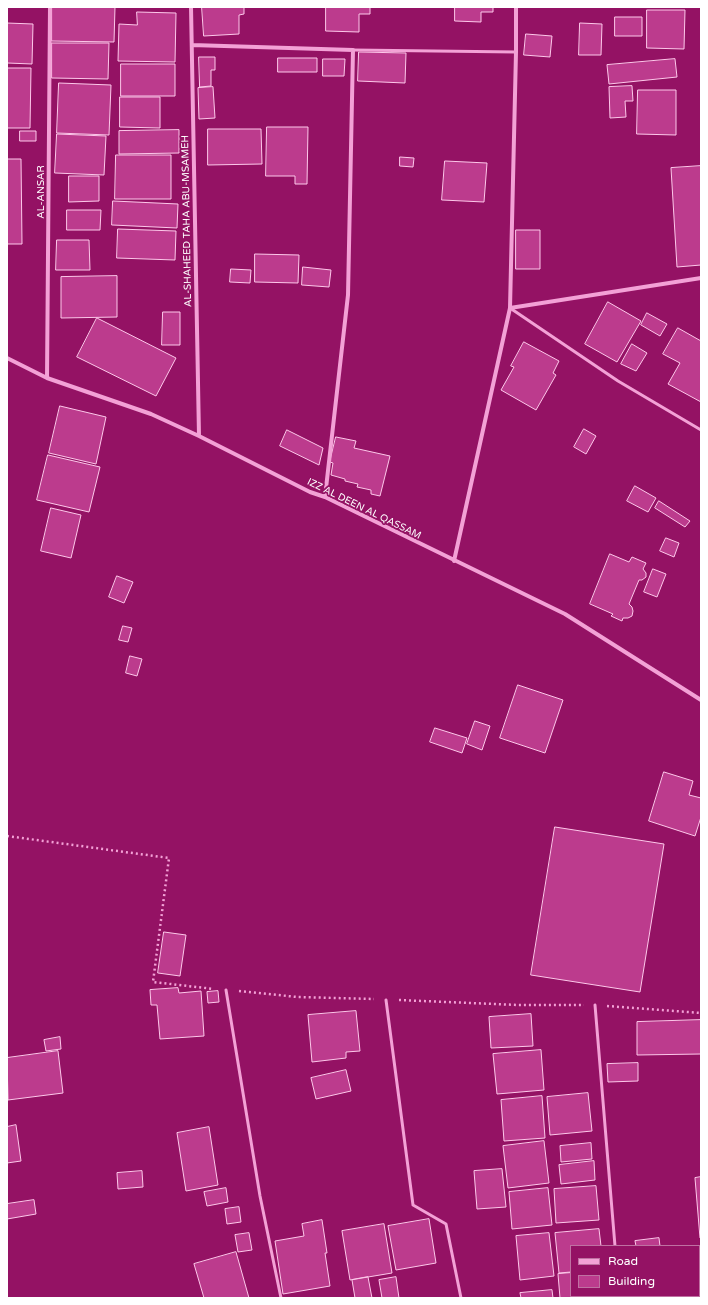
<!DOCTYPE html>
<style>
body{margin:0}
#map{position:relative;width:708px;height:1305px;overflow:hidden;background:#941264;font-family:"Varela Round",sans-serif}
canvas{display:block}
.frame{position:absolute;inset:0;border:8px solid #fff;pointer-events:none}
.legend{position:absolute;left:570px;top:1245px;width:130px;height:52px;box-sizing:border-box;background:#941264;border:1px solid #bf71a2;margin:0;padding:5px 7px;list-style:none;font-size:12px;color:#fff}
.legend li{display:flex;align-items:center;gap:8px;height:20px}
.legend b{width:20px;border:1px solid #bf71a2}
</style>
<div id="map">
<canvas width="708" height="1305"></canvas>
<div class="frame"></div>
<ul class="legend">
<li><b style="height:5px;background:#f3a1d6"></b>Road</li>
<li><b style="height:11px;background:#bc3b8d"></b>Building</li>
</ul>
</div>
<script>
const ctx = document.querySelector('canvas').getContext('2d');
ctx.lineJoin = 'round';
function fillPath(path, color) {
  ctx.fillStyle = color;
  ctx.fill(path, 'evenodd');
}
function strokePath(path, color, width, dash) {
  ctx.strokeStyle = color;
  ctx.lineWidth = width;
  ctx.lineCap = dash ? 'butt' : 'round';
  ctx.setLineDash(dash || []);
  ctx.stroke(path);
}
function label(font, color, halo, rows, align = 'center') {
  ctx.font = font + ' "Varela Round",sans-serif';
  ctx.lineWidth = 3.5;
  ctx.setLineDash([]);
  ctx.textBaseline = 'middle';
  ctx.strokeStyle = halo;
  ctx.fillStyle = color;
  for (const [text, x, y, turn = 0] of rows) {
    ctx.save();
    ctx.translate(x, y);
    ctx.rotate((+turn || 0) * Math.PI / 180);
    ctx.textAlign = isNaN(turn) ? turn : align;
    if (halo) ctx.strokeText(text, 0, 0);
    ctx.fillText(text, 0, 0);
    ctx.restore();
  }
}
const building = new Path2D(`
 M52 7H115L114 42 52 41Z
 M202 7H244V14L239 15V34L204 36Z
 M326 7H370V14H359V32L326 31Z
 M455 7H493V12H481V22L455 21Z
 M647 10H685L684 49 647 48Z
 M137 12 176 13 175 62 118 61 119 24 137 25Z
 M615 17H642V36H615Z
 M7 23 33 24 32 64 7 63Z
 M580 23 602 24 601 55H579Z
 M526 34 552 36 550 57 524 55Z
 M52 43H109L108 79 52 78Z
 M359 52 406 53 405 83 358 81Z
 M199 57H215V70H211V86L200 87Z
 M278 58H317V72H278Z
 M323 59H345L344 76H323Z
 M675 59 677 77 609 84 607 65Z
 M121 64H175V96H121Z
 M7 68H31L30 128H7Z
 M59 83 111 85 109 135 57 133Z
 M632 86 633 101H625L626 117 610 118 609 87Z
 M213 87 215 118 199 119 198 88Z
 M638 90H676V135L637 134Z
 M120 97H160V128L120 127Z
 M267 127H308L307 184H295V176H266Z
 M208 129H261L262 164 208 165Z
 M179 130V153L119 154V131Z
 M20 131H36V141H20Z
 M57 134 106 136 104 175 55 173Z
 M116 155H171V199H115Z
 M400 157 414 158 413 167 400 166Z
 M7 159H21L22 244H7Z
 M445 161 487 163 484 202 442 200Z
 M701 166V265L677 267 671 168Z
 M69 176H99V201L69 202Z
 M113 201 178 204 177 228 112 225Z
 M67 210H101L100 230H67Z
 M118 229 176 231 175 260 117 258Z
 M516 230H540V269H516Z
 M57 240H89L90 270H56Z
 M255 254 299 255 298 283 255 282Z
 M303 267 331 270 329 287 302 285Z
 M231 269 251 270 250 283 230 282Z
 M117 276V317L61 318V277Z
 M608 302 641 321 617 362 585 344Z
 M163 312H180V345H162Z
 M647 313 667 324 660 336 641 325Z
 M97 318 176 358 156 396 77 357Z
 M678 328 701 341V402L668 384 680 363 663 354Z
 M524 342 559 361 553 373 556 375 536 410 501 390 514 367 511 366Z
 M632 344 647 353 636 371 621 364Z
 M60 406 106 417 96 464 49 453Z
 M584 429 596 436 586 454 574 447Z
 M287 430 323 448 319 465 280 446Z
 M336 437 356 441 354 448 390 456 380 496 371 494V490L357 487 358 484 345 481V479L331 475 333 463 330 462Z
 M48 455 100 467 89 512 37 500Z
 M635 486 656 498 648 512 627 501Z
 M659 501 690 521 685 527 655 508Z
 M51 508 81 515 71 558 41 551Z
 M666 538 679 543 674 557 660 551Z
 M610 554 629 562 632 557 646 563 643 569 646 573V577L642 580H639L629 604 632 607 633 611 632 616 628 618H623L622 621 611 616 613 614 590 604Z
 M653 569 666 574 657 597 644 592Z
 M117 576 133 582 124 603 109 597Z
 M123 626 132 628 128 642 119 640Z
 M130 656 142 659 137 676 126 673Z
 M518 685 563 700 545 753 500 738Z
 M475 721 490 726 482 750 467 744Z
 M435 728 467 738 462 753 430 742Z
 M664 772 693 781 689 795 701 798V817L695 836 649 821Z
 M555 827 664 844 640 992 531 975Z
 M164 932 186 935 180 976 158 973Z
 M178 988 179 993 201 991 204 1036 160 1039 157 1005H151L150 990Z
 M218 991 219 1002 208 1003 207 992Z
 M356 1011 360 1051 346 1052V1058L312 1062 308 1015Z
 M531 1014 533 1046 491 1048 489 1017Z
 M701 1020V1054L637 1055V1022Z
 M60 1037 61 1049 46 1051 44 1040Z
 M541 1050 544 1090 497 1094 493 1054Z
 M58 1051 63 1093 8 1100 7 1058Z
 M638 1063V1081L608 1082 607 1064Z
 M346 1070 351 1091 316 1099 311 1078Z
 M588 1093 592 1131 550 1135 547 1097Z
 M542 1096 545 1138 504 1141 501 1100Z
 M16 1125 21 1161 7 1163V1127Z
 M209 1127 218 1185 186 1191 177 1133Z
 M544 1141 549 1183 508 1188 503 1146Z
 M591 1143 592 1159 561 1162 560 1146Z
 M594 1161 595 1180 561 1184 559 1165Z
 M502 1169 506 1207 477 1209 474 1171Z
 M142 1171 143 1187 118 1189 117 1173Z
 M701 1177V1237L700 1238 695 1178Z
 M596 1186 599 1220 556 1223 554 1189Z
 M226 1188 228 1202 207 1206 204 1192Z
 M548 1188 552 1225 512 1229 509 1192Z
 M34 1200 36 1214 7 1219V1204Z
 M239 1207 241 1222 227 1224 225 1209Z
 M429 1219 436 1263 396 1270 388 1226Z
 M322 1220 327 1253H325L330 1286 283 1294 275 1241 304 1236 302 1224Z
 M384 1224 392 1273 350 1280 342 1231Z
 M599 1229 601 1246H571V1272L559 1273 555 1233Z
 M249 1233 252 1250 238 1252 235 1235Z
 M549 1233 554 1276 520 1280 516 1236Z
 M659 1238 660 1246H636L635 1241Z
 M236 1252 249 1298H204L194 1264Z
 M571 1273V1296H600L601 1298H560L558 1274Z
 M368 1277 372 1298H355L352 1280Z
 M396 1277 399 1298H382L379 1280Z
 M552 1290 553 1298H521L520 1293Z`);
fillPath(building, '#bc3b8d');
strokePath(building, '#fdc8ea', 1);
strokePath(new Path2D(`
 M7 836 169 858 153 982 214 989
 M239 991 297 997 374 999
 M399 1000 518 1005H584
 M607 1006 701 1013`), '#f3a1d6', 2.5, [2, 3]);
strokePath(new Path2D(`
 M353 50 516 52
 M510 308 618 381 701 430
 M226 990 260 1196 281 1298
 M386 1000 413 1205 446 1224 461 1298
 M595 1005 615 1246
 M619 1296V1298`), '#f3a1d6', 3);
strokePath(new Path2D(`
 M191 7 199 436
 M192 45 353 50 348 295 325 497
 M510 308 516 52V7
 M7 358 47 378 151 414 199 436 310 492 325 497 565 614 701 700
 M47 378 50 7
 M454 561 510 308 701 278`), '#f3a1d6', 4);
label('10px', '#fff', '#941264', [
 ["AL-ANSAR",41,192,-90],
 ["AL-SHAHEED TAHA ABU-MSAMEH",187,221,-91],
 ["IZZ AL DEEN AL QASSAM",364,509,26]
]);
</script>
